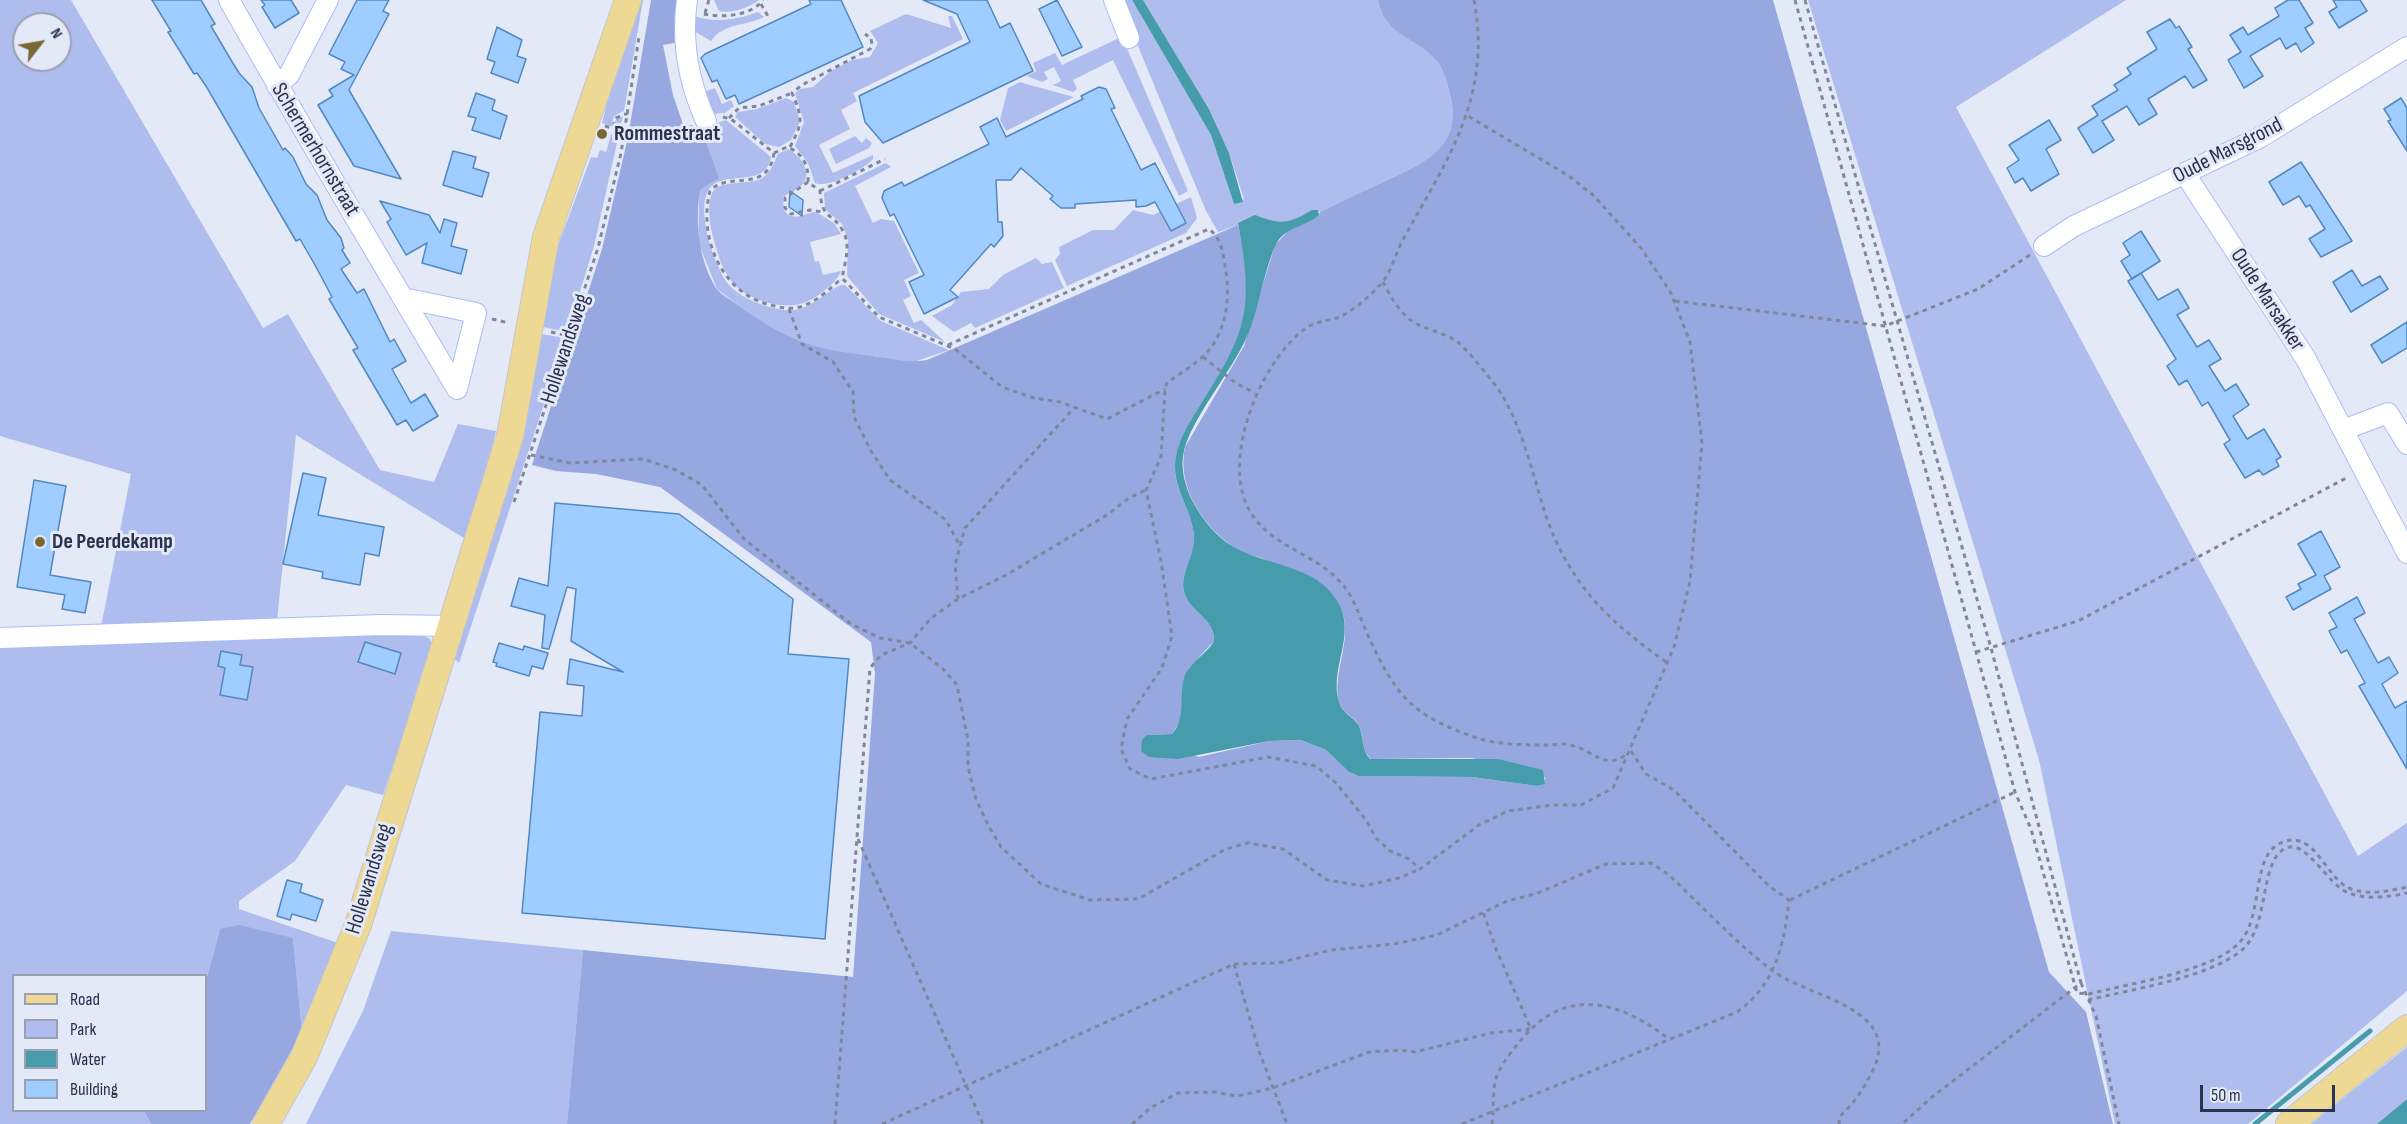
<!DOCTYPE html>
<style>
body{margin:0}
#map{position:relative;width:2407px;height:1124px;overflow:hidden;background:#e4e9f8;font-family:"Sofia Sans Condensed",sans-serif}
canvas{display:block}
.legend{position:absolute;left:12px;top:974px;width:195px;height:138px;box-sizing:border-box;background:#e4e9f8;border:2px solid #9aa0b4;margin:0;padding:8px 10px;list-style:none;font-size:18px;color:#2a324d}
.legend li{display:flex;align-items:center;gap:12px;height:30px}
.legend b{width:30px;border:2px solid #9aa0b4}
.north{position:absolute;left:12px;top:12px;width:60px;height:60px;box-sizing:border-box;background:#e4e9f8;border:2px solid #9aa0b4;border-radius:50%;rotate:59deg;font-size:16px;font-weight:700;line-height:24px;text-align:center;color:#2a324d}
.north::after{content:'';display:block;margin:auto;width:21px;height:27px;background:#796836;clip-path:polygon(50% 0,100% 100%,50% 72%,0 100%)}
.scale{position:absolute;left:2200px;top:1085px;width:135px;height:27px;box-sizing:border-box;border:3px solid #2a324d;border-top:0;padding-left:8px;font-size:18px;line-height:21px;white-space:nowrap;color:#2a324d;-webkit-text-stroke:4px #e4e9f8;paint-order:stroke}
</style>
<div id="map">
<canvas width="2407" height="1124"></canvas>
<ul class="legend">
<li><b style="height:8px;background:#eed994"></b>Road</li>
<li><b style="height:16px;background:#aebded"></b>Park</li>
<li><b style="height:16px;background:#479cab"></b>Water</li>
<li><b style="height:16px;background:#a0cdff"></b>Building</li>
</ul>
<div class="north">N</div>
<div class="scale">50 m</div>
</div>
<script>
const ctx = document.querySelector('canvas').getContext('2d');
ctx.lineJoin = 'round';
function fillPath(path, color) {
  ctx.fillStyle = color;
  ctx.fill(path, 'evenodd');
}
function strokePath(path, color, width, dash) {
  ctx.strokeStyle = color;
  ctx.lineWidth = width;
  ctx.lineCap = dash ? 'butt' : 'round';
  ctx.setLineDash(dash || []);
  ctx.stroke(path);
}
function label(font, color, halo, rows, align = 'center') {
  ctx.font = font + ' "Sofia Sans Condensed",sans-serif';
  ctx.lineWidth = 6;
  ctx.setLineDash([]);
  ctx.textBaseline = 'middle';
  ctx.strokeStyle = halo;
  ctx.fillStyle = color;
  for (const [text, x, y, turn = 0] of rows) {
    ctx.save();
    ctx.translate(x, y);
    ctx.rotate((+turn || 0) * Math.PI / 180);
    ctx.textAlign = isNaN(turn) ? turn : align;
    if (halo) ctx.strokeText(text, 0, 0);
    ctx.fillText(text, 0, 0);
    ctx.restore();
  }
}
fillPath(new Path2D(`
 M0 0H71L263 328 288 314 380 470 434 482 458 424 496 431 484 482 464 538 296 435 277 620 101 627 131 474 0 436ZM24 24H60V60H24Z
 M635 0H643L624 111 614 116 611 126 602 123 624 34Z
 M714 0H759C749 8 731 14 719 11Z
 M1119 0H1132L1211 135 1234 204 1244 199 1229 153 1209 109 1143 0H1378C1384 34 1411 36 1433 57 1444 67 1448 85 1451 99 1462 151 1417 166 1379 184 1359 193 1340 202 1320 212L1318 210 1287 222 1238 223V225L1218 232 1206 211Z
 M1808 0H2126L1956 107 2358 856 2407 823V991L2248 1124H2115L2039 760Z
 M758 12 764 17C744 27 725 22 711 41L694 31 693 16C716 23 736 20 758 12Z
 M906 14 951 28 948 16H952L963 39 853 93 857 101 841 110 850 129 819 145 833 173 873 155V159C865 169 826 189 815 183L808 163 795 146 804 122 795 93 801 89 813 87 831 71 852 60 870 57 878 43 870 31Z
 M1119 38 1123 39 1188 191 1179 196 1113 60 1073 80 1077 89 1073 92 1053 85 1061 81 1054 67 1044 72 1048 79 1042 82 1027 76 1036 71 1033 63 1055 53 1062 65Z
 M1020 82 1023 83 1074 97 1006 131 1000 120 1008 88Z
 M715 88 722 104 731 100 734 106 725 113 709 114 701 93Z
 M786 98 794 102 800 121 791 140 779 147 765 144 735 117 738 112 757 109Z
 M623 116 594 246 569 327 562 331 543 327 551 264 591 157 597 158 600 150 606 152 616 119Z
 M726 120 771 157C765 191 722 167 708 191 696 212 715 270 730 286 744 300 765 307 784 310 810 315 832 283 845 285L881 321 949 350 911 363 875 356 847 355 790 339 766 326 717 289 698 242 701 129Z
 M855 136 862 143 866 138 872 143 869 148 836 164 829 149Z
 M788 149C801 156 814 173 801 186 796 191 789 193 783 197L784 210C794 223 803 213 816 212L834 223 841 234 810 242 815 262 819 261 823 275 841 271C837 281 829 287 820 294 813 299 804 304 795 305 775 308 741 297 730 279 721 267 717 251 713 237 710 225 707 208 711 196 716 177 750 187 764 177 772 170 774 162 778 154Z
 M886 163 891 167 855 186 873 223 881 219 894 221 919 273 904 280 911 296 903 300 914 323 921 320 945 342 879 314 847 276 848 239 842 224 825 209 824 193Z
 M1191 197 1197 218 1186 233 1067 286 1055 260 1060 254 1059 247 1093 230H1114L1133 210 1153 215Z
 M1036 258 1042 264 1052 262 1064 288 975 328 971 323 954 332 932 316 952 305 961 292 989 289 1003 275Z
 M541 334 559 337 564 343 459 663 453 657Z
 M415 632 430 639 433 648 383 795 346 785 295 861 239 901V909L338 943 302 1032 293 938 220 929 206 981V976H14V1110L144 1111 151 1124H0V644Z
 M391 931 583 950 567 1124H306L363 1011Z
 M2407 1047V1099L2377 1124H2311Z`), '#aebded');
fillPath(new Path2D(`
 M651 0H681L679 42 663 45 673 95 684 127 692 125 695 130 701 129 719 178 700 190C695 223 698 258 716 288 720 294 731 300 738 305 785 340 814 350 873 356 893 358 906 364 927 360L1238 225C1256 305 1246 333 1204 400 1191 421 1176 441 1175 466 1174 491 1193 512 1194 536 1196 557 1176 576 1186 597 1193 613 1216 621 1214 641L1188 669 1180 721 1172 734 1147 735 1199 757 1269 741 1301 740 1326 750 1349 772 1358 776 1472 777 1537 786 1544 784 1545 777 1472 758 1371 759C1361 749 1364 740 1360 728 1356 716 1340 713 1338 698 1334 669 1351 642 1343 614 1318 596 1294 577 1268 561 1259 556 1247 555 1238 550 1204 529 1176 487 1185 447L1244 346 1275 245 1287 232 1319 215 1320 212C1340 202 1359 193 1379 184 1417 166 1462 151 1451 99 1448 85 1444 67 1433 57 1411 36 1384 34 1378 0H1773L2049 972 2086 1012 2113 1124H567L583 950 853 977 875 674 871 642 660 487 596 474 556 471 532 465 602 249 628 137Z
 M239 925 293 938 302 1032 250 1124H151L144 1111 206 1110V981L220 929Z`), '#97a8e1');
fillPath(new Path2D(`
 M1132 0H1143L1209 109 1229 153 1243 202 1234 204 1211 135Z
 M1312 210H1318L1319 215C1308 225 1290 227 1280 238 1268 252 1258 311 1249 332 1234 370 1188 421 1183 456 1181 469 1185 484 1190 496 1198 513 1211 531 1226 542 1260 567 1317 562 1339 604 1356 637 1329 668 1339 702 1342 713 1353 716 1359 726 1364 737 1361 749 1370 759H1498L1543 770 1545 784 1537 786 1472 777 1358 776 1349 772 1326 750 1301 740 1269 741 1178 759 1149 757 1141 751 1142 740 1147 735 1172 734C1186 719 1179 697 1184 678 1189 662 1206 655 1214 641 1216 621 1193 613 1186 597 1176 576 1196 557 1194 535 1192 511 1174 490 1175 465 1176 440 1192 419 1204 399 1249 328 1253 305 1238 223L1255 215C1281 225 1288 224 1312 210Z
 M2407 1099V1124H2377Z`), '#479cab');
strokePath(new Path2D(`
 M2255 1124 2370 1031`), '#479cab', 5);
const building = new Path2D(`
 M152 0H201L215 24 211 26 228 55 239 73 252 87 259 108 283 150 285 148 293 157 306 184 317 195 327 220 341 238 344 248 342 250 350 263 341 269 357 293 364 289 390 342 394 339 406 361 392 369 411 403 425 394 438 416 413 431 406 420 397 425 353 350 358 348 329 299 332 297 315 265 300 239 296 241 206 86 197 73 194 74 168 32 171 31Z
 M261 0H291L299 13 275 28 262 7 265 5Z
 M357 0H389L383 11 389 14 349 90 401 179 354 166 318 105 333 96 329 90 354 75 341 69 345 62 329 54Z
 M809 0H841L863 47 739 104 735 95 726 99 717 80 712 82 701 58 705 54 811 4Z
 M923 0H987L1000 28 1010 23 1033 71 883 143 865 122 859 96 970 42 957 14Z
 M1057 0 1082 47 1062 56 1039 9Z
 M2288 0H2299L2313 23 2305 28 2314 43 2301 52 2296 43 2286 49 2280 38 2250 56 2263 76 2244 88 2228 60 2241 52 2230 35 2243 27 2248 35 2279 16 2275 8Z
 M2333 0H2360L2367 11 2339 28 2329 12 2337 7Z
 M2170 19 2176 28 2179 26 2192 47 2188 49 2207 80 2193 88 2185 76 2148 99 2157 114 2139 125 2127 106 2102 121 2114 140 2093 153 2078 128 2098 115 2092 106 2118 90 2114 85 2131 74 2127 68 2157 49 2147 32Z
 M497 27 522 40 517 56 526 59 518 83 491 73 495 62 487 59Z
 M1099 87 1106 89 1115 108 1111 109 1141 170 1155 163 1186 223 1171 231 1155 202 1146 206 1136 207V200L1075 204V208H1061L1050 199 1053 196 1021 168 1011 180H996L998 222H1002L1003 236 994 247 991 244 950 290 958 297 924 314 909 282 924 275 894 214 890 216 882 198 884 191 902 182 904 186 989 144 980 127 997 118 1006 137 1083 99 1081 96Z
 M476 93 495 100 492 110 507 116 500 139 472 130 476 118 468 116Z
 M2401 98 2407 108V151L2388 121 2391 120 2384 109Z
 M2049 120 2061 140 2046 149 2059 174 2031 191 2023 178 2015 183 2007 168 2019 160 2009 145Z
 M453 151 476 157 473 168 489 173 482 197 443 185Z
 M2301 162 2352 241 2321 257 2309 239 2325 229 2310 205 2306 207 2299 196 2283 205 2269 182Z
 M790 191 803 200 802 216 789 207Z
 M380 201 429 215 440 233 444 219 457 223 451 246 467 250 461 274 422 263 427 243 406 255 387 222 391 219Z
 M2141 231 2160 261 2132 279 2121 261 2130 255 2123 243Z
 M2352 270 2362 286 2380 276 2388 289 2351 312 2333 282Z
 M2141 273 2158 300 2178 289 2189 308 2177 315 2197 347 2209 340 2221 359 2209 366 2225 391 2236 384 2249 405 2233 416 2247 439 2264 429 2281 457 2276 460 2279 466 2263 475 2259 470 2245 478 2224 444 2230 440 2208 402 2202 406 2187 380 2179 385 2167 366 2176 359 2128 281Z
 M2407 322V348L2382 363 2371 345Z
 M303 473 326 478 318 515 384 527 379 556 365 553 360 585 322 578 323 572 283 564Z
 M34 480 66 486 50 575 91 582 85 613 62 609 65 595 17 587Z
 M555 503 679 514 793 599 788 654 849 659 825 939 522 913 540 712 582 716 584 686 567 684 570 659 623 672 571 641 576 589 567 587 549 649 542 648 545 615 511 606 519 578 548 586Z
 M2321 531 2340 567 2324 576 2331 589 2293 610 2286 597 2301 589 2298 584 2316 575 2298 544Z
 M2357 597 2365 613 2354 619 2378 663 2389 657 2398 673 2382 684 2395 708 2407 701V769L2359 686 2365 683 2347 650 2341 653 2329 631 2337 627 2329 613Z
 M365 642 401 653 395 674 358 662Z
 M499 643 523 650 524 646 548 653 543 669 532 666 529 676 496 666 497 663 493 662Z
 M221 651 242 655 240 665 253 667 247 700 220 695 225 668 218 666Z
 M287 880 302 884 300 892 323 900 316 921 292 914 290 920 277 916Z`);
fillPath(building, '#a0cdff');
strokePath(building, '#5388bf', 1.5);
const minor = new Path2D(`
 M229 0C303 131 380 260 457 389L476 313 403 298
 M687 0C681 42 689 83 706 121
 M1114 0 1129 38
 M277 86 289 75 328 0
 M2185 174 2306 359 2407 553
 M2044 246 2074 226 2261 137 2407 47
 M2343 430 2388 413 2407 444
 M0 638 381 625 453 626`);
const major = new Path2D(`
 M266 1124 304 1057 358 925 510 436 546 237 628 0
 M2289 1124 2407 1028`);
strokePath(minor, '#abbcf4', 22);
strokePath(major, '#c3c6cd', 28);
strokePath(new Path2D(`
 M1474 0C1492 95 1449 157 1405 236 1396 251 1392 272 1380 285 1369 297 1352 312 1337 318 1326 321 1315 322 1306 328 1263 359 1225 449 1245 501 1263 547 1314 550 1343 585 1354 598 1360 618 1367 633 1396 697 1411 715 1477 738 1498 745 1526 745 1548 745 1555 745 1564 743 1570 745 1594 750 1606 773 1629 752
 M1795 0 2015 792 2031 829 2077 993 2089 994C2130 983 2211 972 2239 943 2266 915 2248 851 2286 841 2316 833 2326 878 2349 888 2367 896 2388 891 2407 887
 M1805 0 1991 648 2081 983 1932 1097 1902 1124
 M761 4 769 18
 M705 13 709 0
 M704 14C723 18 751 16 763 0
 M723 117 731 119 774 153 787 147C803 153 809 166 808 182L820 191C822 221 832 211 843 231 851 245 845 263 842 278L879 317 955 349 1002 387 1034 398 1060 402 1107 419 1165 389
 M729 118 739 108 759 106 792 93
 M605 126 612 128 616 118 628 113
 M790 147C803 122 803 119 792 93L802 85 870 49 872 45 871 38 865 34
 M774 153C768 195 728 170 710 191 698 237 721 291 767 304 778 307 789 310 800 307 816 302 829 290 842 278
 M808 182 785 198V208L791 214 810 210 823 212
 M820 191 885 159
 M1383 282C1390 296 1402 317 1417 324 1429 330 1443 333 1455 340 1463 344 1497 386 1502 395 1524 432 1533 476 1546 516 1570 585 1610 623 1669 664
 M1675 301 1885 326 1978 289 2030 255
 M789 309 802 344 833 362 853 392 854 417 871 451 890 480 946 520 960 546
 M492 319 509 323
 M551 332 570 336
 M948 345 1209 229C1221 238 1223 252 1225 266 1231 297 1227 336 1201 358 1191 367 1178 375 1167 383L1165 389 1161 457 1146 490 1161 561 1172 636 1162 668 1127 719 1121 749 1130 769 1151 779 1268 757 1316 766 1336 783 1366 820 1376 838 1390 851 1409 859 1420 869 1479 825 1508 811 1553 805H1581L1613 788 1674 647 1690 581 1702 443 1690 342 1671 293 1641 248 1593 195 1569 176 1468 116
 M1203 357 1237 384 1255 393
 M531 455 570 463 643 459 676 470 702 485 744 539 851 624 880 638 910 643 942 668 957 685 968 740V767L976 799 988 825 1001 847 1041 884 1090 900 1138 899 1226 849 1248 843 1283 849 1327 880 1363 886 1399 878 1420 869
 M514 502 598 248 621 153 639 37
 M958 599 955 565 965 528 1074 408
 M1976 652 2078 621 2348 477
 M1631 751 1646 774 1674 790 1769 886 1789 900
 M858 839 983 1124
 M1790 900 2015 792
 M1234 964 1278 963 1331 950 1394 944 1437 935 1507 901 1535 894 1606 864 1651 863 1669 875C1701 905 1738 945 1773 971 1810 998 1905 1008 1872 1072 1863 1089 1855 1103 1840 1116L1839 1124
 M2081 983 2096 1016 2119 1124
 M2088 1000C2128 990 2213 977 2243 949 2270 924 2259 860 2286 848 2307 839 2328 886 2349 893 2367 900 2388 897 2407 893
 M835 1124 870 668 881 655 910 643 931 618 958 599 1006 575 1107 515 1129 498 1146 490
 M882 1124 1234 964 1259 1051 1287 1124
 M1132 1124 1150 1108 1178 1093 1214 1092 1237 1096 1273 1088 1369 1052 1400 1050 1415 1052 1491 1033 1531 1029 1496 949 1483 912
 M1462 1124 1737 1012C1776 984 1784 945 1789 900
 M1492 1124C1494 1110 1492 1092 1496 1078 1501 1064 1512 1051 1521 1040 1566 985 1621 1001 1670 1040`), '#80879c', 3, [4.5, 4.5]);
strokePath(minor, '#fff', 20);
strokePath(major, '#eed994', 26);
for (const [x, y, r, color] of [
 [602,134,6,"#796836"],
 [40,542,6,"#796836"]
]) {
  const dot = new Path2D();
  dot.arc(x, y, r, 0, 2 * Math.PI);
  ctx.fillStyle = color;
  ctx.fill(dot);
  strokePath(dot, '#e4e9f8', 2);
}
label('bold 22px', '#2a324d', '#e4e9f8', [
 ["Rommestraat",614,134],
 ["De Peerdekamp",52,542]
], 'left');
label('22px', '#2a324d', '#e4e9f8', [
 ["Schermerhornstraat",315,150,59],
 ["Oude Marsgrond",2228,151,-27],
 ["Oude Marsakker",2267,300,57],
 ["Hollewandsweg",566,349,-72],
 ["Hollewandsweg",370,879,-73]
]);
</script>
